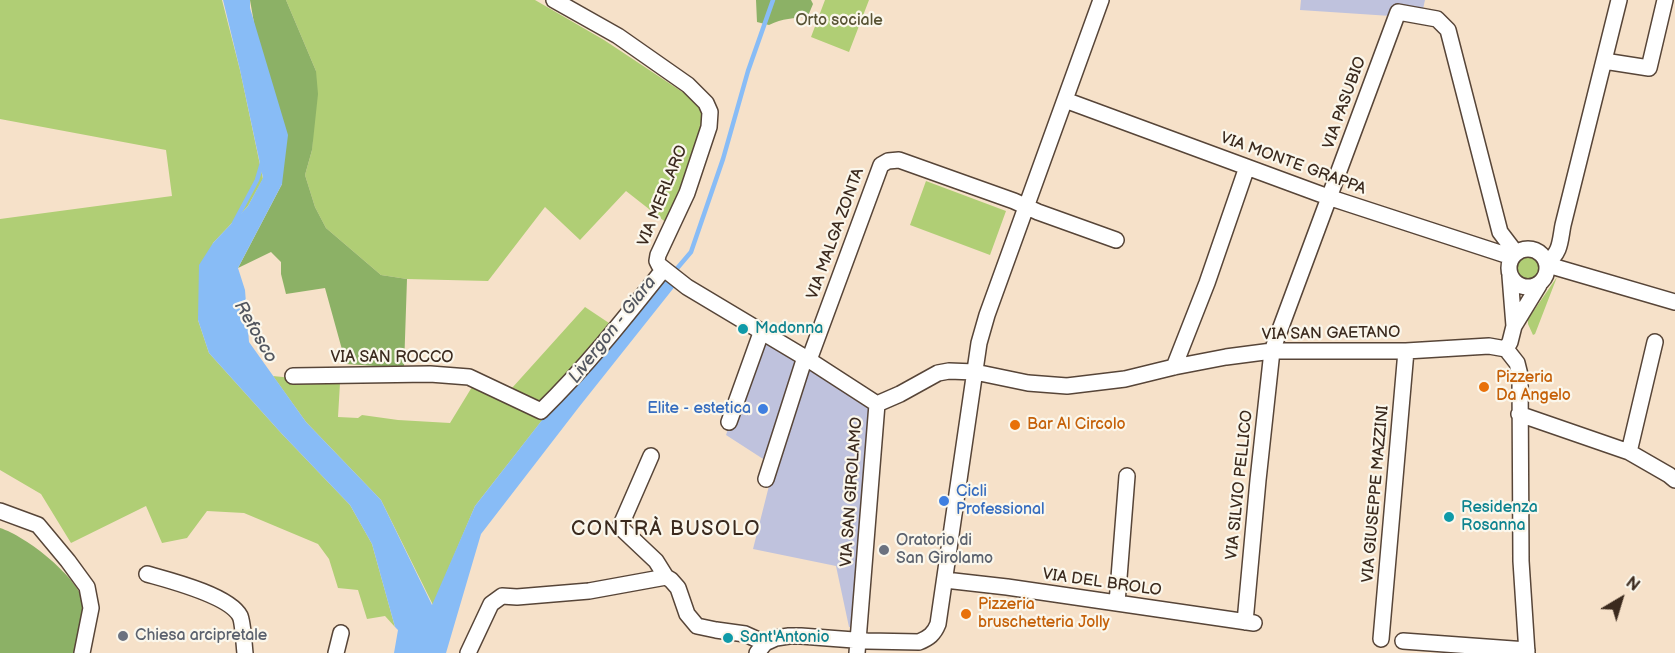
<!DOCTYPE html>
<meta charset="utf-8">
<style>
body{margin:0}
#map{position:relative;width:1675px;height:653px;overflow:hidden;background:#f6e1c9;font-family:"Balsamiq Sans",sans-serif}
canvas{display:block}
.north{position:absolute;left:1591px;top:569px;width:60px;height:60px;-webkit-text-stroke:4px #fbf7ec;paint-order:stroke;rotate:38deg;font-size:16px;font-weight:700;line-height:24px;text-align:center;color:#3b2a1e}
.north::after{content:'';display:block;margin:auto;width:21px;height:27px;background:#3b2a1e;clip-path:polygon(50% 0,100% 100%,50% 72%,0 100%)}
</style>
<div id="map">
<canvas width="1675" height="653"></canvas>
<div class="north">N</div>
</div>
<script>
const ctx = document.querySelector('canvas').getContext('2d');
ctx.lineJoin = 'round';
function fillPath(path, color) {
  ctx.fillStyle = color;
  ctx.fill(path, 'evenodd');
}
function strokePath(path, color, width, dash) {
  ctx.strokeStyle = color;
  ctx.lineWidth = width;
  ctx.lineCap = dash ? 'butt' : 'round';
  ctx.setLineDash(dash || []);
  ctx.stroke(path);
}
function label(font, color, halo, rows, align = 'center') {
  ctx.font = font + ' "Balsamiq Sans",sans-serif';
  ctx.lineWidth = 4.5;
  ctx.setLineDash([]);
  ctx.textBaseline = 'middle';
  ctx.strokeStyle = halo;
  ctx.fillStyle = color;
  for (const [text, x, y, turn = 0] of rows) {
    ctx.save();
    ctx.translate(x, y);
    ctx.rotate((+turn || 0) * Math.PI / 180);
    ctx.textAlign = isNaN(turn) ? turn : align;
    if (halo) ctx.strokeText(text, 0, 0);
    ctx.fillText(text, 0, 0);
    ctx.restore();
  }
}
fillPath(new Path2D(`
 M1301 0H1425L1421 18 1300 10Z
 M760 336 867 400 872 410 859 629 849 627 836 566 753 549 774 466 726 435Z`), '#bfc2dd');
fillPath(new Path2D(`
 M0 0H222L240 70 263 179 248 206 213 243 198 320 209 353 282 434 350 505 372 544 395 627 385 616 367 619 358 590 338 588 329 559 318 544 244 513 207 511 187 538 162 543 146 506 71 543 41 494 0 470V219L172 196 166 150 0 119Z
 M286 0H535L604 40 693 99C703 110 704 116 703 130L668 224 626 191 580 240 545 207 488 281 407 279 381 275 326 228 315 207 305 175 312 150 316 71Z
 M825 0H869L849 52 811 37Z
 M926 181 1006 211 990 255 910 225Z
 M1516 269a12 12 0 1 1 24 0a12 12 0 1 1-24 0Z
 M1557 277 1535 334 1533 335 1528 324V319Z
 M585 307 615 327 475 506 433 605 381 500 306 422 273 376 340 383 338 417 358 418 362 415 398 420 450 423 472 387 503 398Z`), '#b0ce75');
fillPath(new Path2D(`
 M250 0H286L316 71 318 94 312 150 305 175 315 207 326 228 381 275 407 279 404 368 346 364 325 288 286 294 281 274V262L271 252 238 268 282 184Z
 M756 0H811L813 4 808 16C793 19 783 18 769 25L757 22Z
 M0 528C26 536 80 578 85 606 87 616 80 642 79 653H0Z`), '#8cb166');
fillPath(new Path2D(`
 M223 0H250V8L288 135 282 184 238 268 245 290 249 342 306 422 381 500 432 605 475 506 656 274 676 285 579 407 481 534 446 653H394L398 630 395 627 372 544 350 505 282 434 209 353 198 320 199 265 213 243 248 206 263 178 240 70Z`), '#88bcf6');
strokePath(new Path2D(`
 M234 223 257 180 262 163
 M674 272 691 252 723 159 748 71 773 0`), '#88bcf6', 4.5);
const minor = new Path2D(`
 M554 0 618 36 688 85 706 103 710 112 709 127 687 193 658 255 657 261 659 265 687 287 809 360 877 404
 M1604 61 1649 68 1665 0
 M1065 100 1328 197 1512 257
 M1509 268a19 19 0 1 1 38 0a19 19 0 1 1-38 0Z
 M1547 262C1561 253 1560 240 1563 225L1619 0
 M1548 265 1675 302
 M1510 276 1514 326
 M1506 349 1510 342 1514 326 1539 285
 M809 360 881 165 888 161 899 160 1014 201 1038 212 1116 240
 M1174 367 1207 283 1247 167
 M293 376 430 374 469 377 541 411C586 367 624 319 663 270
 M877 404 900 394 938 373 949 371 975 372 1028 383 1067 386 1125 379 1174 367 1226 357 1272 351H1406L1489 346 1506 349 1517 363 1520 375 1521 561 1527 653
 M1519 414 1629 452 1669 475 1675 480
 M729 422 761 333
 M1629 452 1655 342
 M651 456 620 527 656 561 666 577 671 580 678 588 687 614 697 626 716 630 745 634 765 643
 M766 479 805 357
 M0 511 38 525 68 561 87 587 91 608 82 653
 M147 574C168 580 229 595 240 616 243 622 244 645 245 653
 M945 580 1007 587 1254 623
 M1117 603 1127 476
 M1245 622 1258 480 1272 351 1398 12 1437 19 1448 30 1500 232 1516 253
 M1381 639 1406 351
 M1403 641 1527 650
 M336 653 341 633
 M468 653 491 604 502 596 517 597 589 591 666 577
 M757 653 765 643 776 638 789 636H801L867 641 919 642C929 638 934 634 938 624L979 343 987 315 1101 0
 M857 653 877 404`);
strokePath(minor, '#574538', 18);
strokePath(minor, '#fff', 15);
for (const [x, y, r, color] of [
 [743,329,6,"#0f9aa8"],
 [1484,387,6,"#e8710a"],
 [763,409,6,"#3f7fe0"],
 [1015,425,6,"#e8710a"],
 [944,501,6,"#3f7fe0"],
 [1449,517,6,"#0f9aa8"],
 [884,550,6,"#6b7280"],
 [966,614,6,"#e8710a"],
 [123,636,6,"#6b7280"],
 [728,638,6,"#0f9aa8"]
]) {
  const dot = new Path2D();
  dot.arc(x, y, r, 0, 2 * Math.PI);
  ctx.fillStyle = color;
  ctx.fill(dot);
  strokePath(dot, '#fbf7ec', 2);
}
label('16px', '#585334', '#fbf7ec', [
 ["Orto sociale",839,21]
]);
label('16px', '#3b2a1e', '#fbf7ec', [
 ["VIA PASUBIO",1345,103,-70],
 ["VIA MONTE GRAPPA",1293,164,20],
 ["VIA MERLARO",663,196,-68],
 ["VIA MALGA ZONTA",836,234,-70],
 ["VIA SAN GAETANO",1331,334,-1],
 ["VIA SAN ROCCO",392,358],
 ["VIA SILVIO PELLICO",1240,485,-84],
 ["VIA SAN GIROLAMO",852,492,-86],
 ["VIA GIUSEPPE MAZZINI",1376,494,-85],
 ["VIA DEL BROLO",1102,583,8]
]);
label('16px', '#0d838f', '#fbf7ec', [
 ["Madonna",755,329],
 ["Residenza",1461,508],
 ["Rosanna",1461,526],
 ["Sant'Antonio",740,638]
], 'left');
label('16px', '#c56008', '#fbf7ec', [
 ["Pizzeria",1496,378],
 ["Da Angelo",1496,396],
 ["Bar Al Circolo",1027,425],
 ["Pizzeria",978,605],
 ["bruschetteria Jolly",978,623]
], 'left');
label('16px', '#366cbe', '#fbf7ec', [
 ["Elite - estetica",751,409],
 ["Cicli",956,492,"left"],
 ["Professional",956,510,"left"]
], 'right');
label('16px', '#5b616d', '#fbf7ec', [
 ["Oratorio di",896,541],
 ["San Girolamo",896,559],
 ["Chiesa arcipretale",135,636]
], 'left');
label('italic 18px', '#52565f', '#fbf7ec', [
 ["Livergon - Giara",613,330,-52],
 ["Refosco",255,332,60]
]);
ctx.letterSpacing = '1.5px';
label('20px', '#3b2a1e', '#fbf7ec', [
 ["CONTRÀ BUSOLO",666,530]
]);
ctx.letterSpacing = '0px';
</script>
